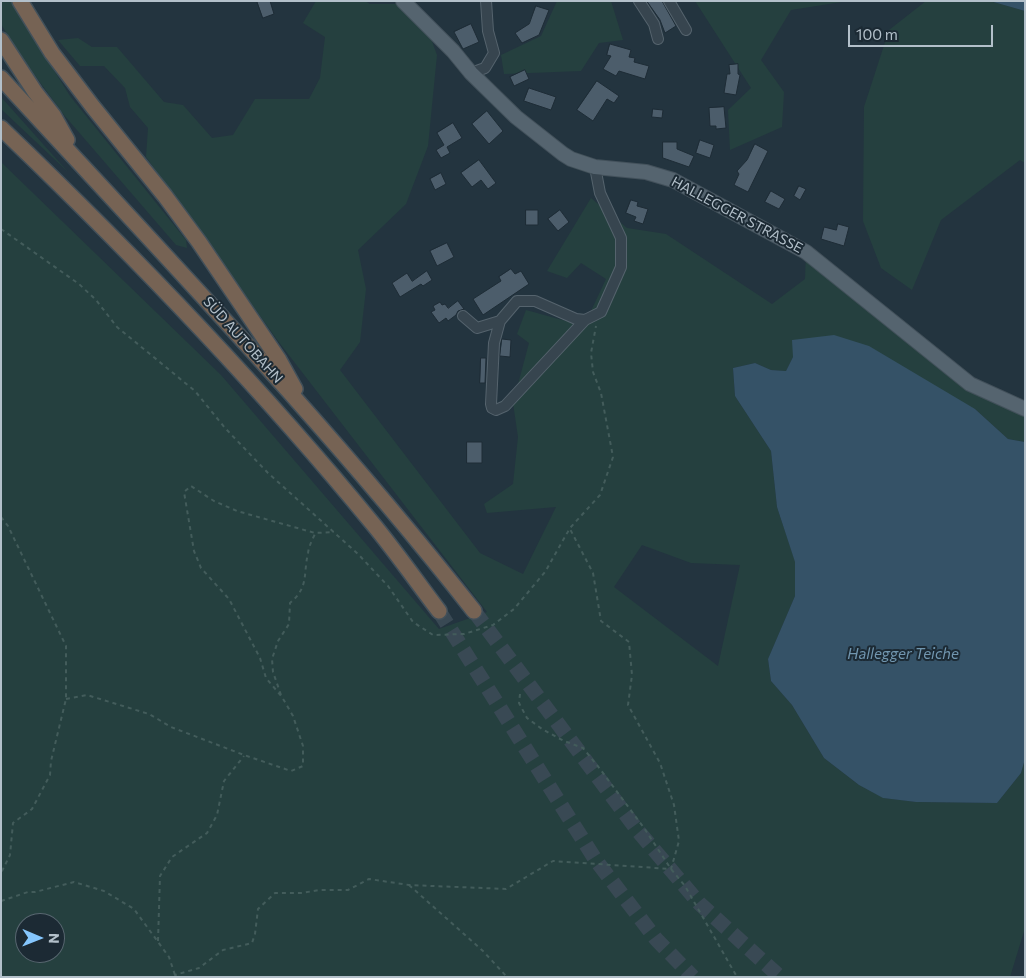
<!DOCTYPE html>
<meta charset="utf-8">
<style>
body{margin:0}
#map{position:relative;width:1026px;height:978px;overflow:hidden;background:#23343f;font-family:Commissioner,sans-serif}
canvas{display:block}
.frame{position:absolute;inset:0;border:2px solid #b3c0ca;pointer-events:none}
.north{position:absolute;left:15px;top:913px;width:50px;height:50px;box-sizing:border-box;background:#1c2a34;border:1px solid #586670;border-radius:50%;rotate:91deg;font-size:14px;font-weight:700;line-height:20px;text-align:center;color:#b3c0ca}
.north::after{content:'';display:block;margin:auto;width:18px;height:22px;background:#85c6fd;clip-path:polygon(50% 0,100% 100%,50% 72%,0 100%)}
.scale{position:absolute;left:848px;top:25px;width:145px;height:22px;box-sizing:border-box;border:2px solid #b3c0ca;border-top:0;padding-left:6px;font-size:15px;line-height:18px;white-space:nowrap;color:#b3c0ca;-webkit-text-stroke:4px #1c2a34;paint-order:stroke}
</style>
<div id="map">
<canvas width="1026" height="978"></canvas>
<div class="frame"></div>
<div class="north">N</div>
<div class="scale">100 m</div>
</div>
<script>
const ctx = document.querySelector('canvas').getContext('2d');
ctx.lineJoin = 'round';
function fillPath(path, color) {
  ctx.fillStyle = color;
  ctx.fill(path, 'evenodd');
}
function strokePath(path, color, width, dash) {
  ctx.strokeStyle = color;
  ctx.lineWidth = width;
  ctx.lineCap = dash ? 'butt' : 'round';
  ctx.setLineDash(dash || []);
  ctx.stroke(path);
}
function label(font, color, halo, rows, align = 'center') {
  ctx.font = font + ' Commissioner,sans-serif';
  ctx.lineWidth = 4;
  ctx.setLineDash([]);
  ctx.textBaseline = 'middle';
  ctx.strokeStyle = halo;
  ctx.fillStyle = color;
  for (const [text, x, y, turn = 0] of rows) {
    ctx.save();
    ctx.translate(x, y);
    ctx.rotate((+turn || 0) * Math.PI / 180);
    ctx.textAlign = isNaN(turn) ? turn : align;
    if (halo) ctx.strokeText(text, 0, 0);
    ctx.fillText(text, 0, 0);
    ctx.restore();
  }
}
fillPath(new Path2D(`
 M1 1H11L70 96 186 240 187 248 176 245 64 115 20 55 1 24Z
 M316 1H365L370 4H399L430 36 437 55 428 146 406 204 358 250 366 289 360 342 340 370 480 553 523 574 556 507 487 513 484 504 513 484 518 437 513 403 529 343 517 334 526 310 584 326 606 279 581 263 567 278 547 271 591 198 627 228 666 234 772 304 805 279 806 252 970 384 1025 409V442L1008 439 975 409 793 357 786 371 771 370 755 363 733 368 735 396 771 451 777 507 795 561V596L768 659 771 681 792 705 824 758 859 785 884 798 916 802 997 803 1021 773 1025 759V928L1010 977H1V162L221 375 439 629 487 612 278 341 146 157 148 128 130 107 125 88 104 66H80L58 40 78 38 92 47H117L164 102 183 105 212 138 233 135 255 99H309L320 78 325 37 303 23ZM642 545 691 563 740 565 718 666 614 587ZM25 923H55V953H25Z
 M557 1H611L623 40 599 43 581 71 504 74 501 55 541 36Z
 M695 1H848L791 10 761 60 784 92 782 127 730 150 728 110 751 88Z
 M926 1H990L1025 11V163L1020 160 941 220 912 290 881 268 863 221 864 107 889 30Z
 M1 97 68 172 1 109Z`), '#25403f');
fillPath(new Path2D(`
 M990 1H1025V11Z
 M834 335 869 346 975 409 1008 439 1025 442V759L1021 773 997 803 916 802 883 798 859 785 824 758 792 705 771 681 768 659 795 596V562L777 507 771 451 735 396 733 368 755 363 771 370 786 371 793 357 792 340Z`), '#355267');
const building = new Path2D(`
 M257 1H270L274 14 263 18Z
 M647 1H662L676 26 665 33 660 20Z
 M536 6 549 10 539 35 522 43 515 33 529 24Z
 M471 24 479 42 463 49 454 32Z
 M610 44 631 50 629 57 635 58 634 62 649 66 645 79 619 71 616 76 603 69 611 56 607 55Z
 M738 64V74L740 75 736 95 724 93 727 74H730L729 65Z
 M525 70 529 79 514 86 510 77Z
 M597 81 619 96 614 103 607 99 593 121 577 110Z
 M529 88 556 97 551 110 524 101Z
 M724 107 726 128 716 129V126H710L709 108Z
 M653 109 663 110 662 118 652 117Z
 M487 111 503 131 489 144 472 124Z
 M453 123 462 138 447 147 450 153 441 158 436 150 444 145 437 133Z
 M700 140 714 145 710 158 696 153Z
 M663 142H677V149L694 156 689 167 663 158Z
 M755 144 768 151 748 192 734 185 739 174 737 171 747 160Z
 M479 160 496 183 488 189 481 180 472 187 461 173Z
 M441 173 446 184 435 190 430 179Z
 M799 186 806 189 800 200 794 196Z
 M771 191 785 199 779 209 765 202Z
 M631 200 638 202 637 206 648 209 643 224 634 221 636 217 626 213Z
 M526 210H538V225H526Z
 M560 210 569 222 558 231 548 219Z
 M838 224 849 227 844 246 821 239 824 227 836 230Z
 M447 243 454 257 437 266 430 251Z
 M511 269 515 274 521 271 529 284 483 315 473 299 501 281 499 277Z
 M427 271 432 280 423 286 421 284 400 297 392 283 407 273 412 281Z
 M458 301 464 309 458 311 456 315 448 321 446 318 439 323 431 312 435 310 433 306 440 302 442 305 445 304 448 308Z
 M502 339 511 340 510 357 500 356Z
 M481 358H486L485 383H480Z
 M467 442H482V463H467Z`);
fillPath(building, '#4c5d6b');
strokePath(building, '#1e2c36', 1);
strokePath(new Path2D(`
 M439 611 595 859 656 939 693 977
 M474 611 638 831 699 903 780 977`), '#394954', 15, [15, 8]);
const minor = new Path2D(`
 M639 1 654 24 658 39
 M669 1 686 30
 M471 73 485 68 494 53 488 31 486 1
 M463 316 477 328 500 321 517 301H535L576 319 585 320 601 312 621 267V238L600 193 595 167
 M500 321 494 343 491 404 492 408 496 410 505 406 585 320`);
const major = new Path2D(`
 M403 1 453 51 471 73 516 117 563 154 571 159 595 167 646 172 673 180 806 252 970 384 1025 409`);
const highway = new Path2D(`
 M20 1 52 53 93 107 165 196 199 242 279 360 295 389
 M1 40 35 92 53 115 67 140
 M1 78C162 253 327 424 474 611
 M1 128C132 253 258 384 373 524 396 552 417 582 439 611`);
strokePath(minor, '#55636d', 12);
strokePath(major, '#43515b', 16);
strokePath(highway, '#42505a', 18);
strokePath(new Path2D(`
 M1 229 79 284 96 300 117 327 195 391 225 428 268 473 358 554 388 586 413 622 433 635 464 634 493 625 514 609 545 572 570 528 600 495 613 457 601 393 593 372 591 353 596 326
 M1 517 8 526 66 646V699L51 761 50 775 32 809 13 823 10 855 1 873
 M520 694 519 703 527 718 542 729 564 741 583 748 600 769 644 828 671 869 685 886 737 977
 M281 695 273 672 272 659 278 641 289 624 290 603C309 587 303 575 308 553 309 546 312 540 315 534
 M66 699 87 695 149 714 171 727 244 755 291 771 303 766V746L293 716 282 697 266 678 260 658 229 599 201 568 194 551 184 492 191 486 214 501 237 511 315 533 334 532
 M409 885 483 951 507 977
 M1 901 28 892H35L74 882 104 891 134 909 169 957 175 975 179 977
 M158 941 160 876 172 857 207 833 217 815 224 781 244 756
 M176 977 175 975 199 968 223 950 252 943 255 934 258 909 275 893H302L319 890H348L369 879 409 885 506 889 553 861 671 869 679 841 674 805 660 763 628 705 632 675 629 642 601 621 593 573 570 529`), '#435c5b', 2, [4, 4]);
strokePath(minor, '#37454f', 10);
strokePath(major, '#55646f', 14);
strokePath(highway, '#766354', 15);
label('14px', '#b3c0ca', '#1c2a34', [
 ["HALLEGGER STRASSE",737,215,28],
 ["SÜD AUTOBAHN",243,340,48]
]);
label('italic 15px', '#7196af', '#1c2a34', [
 ["Hallegger Teiche",903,654]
]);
</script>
